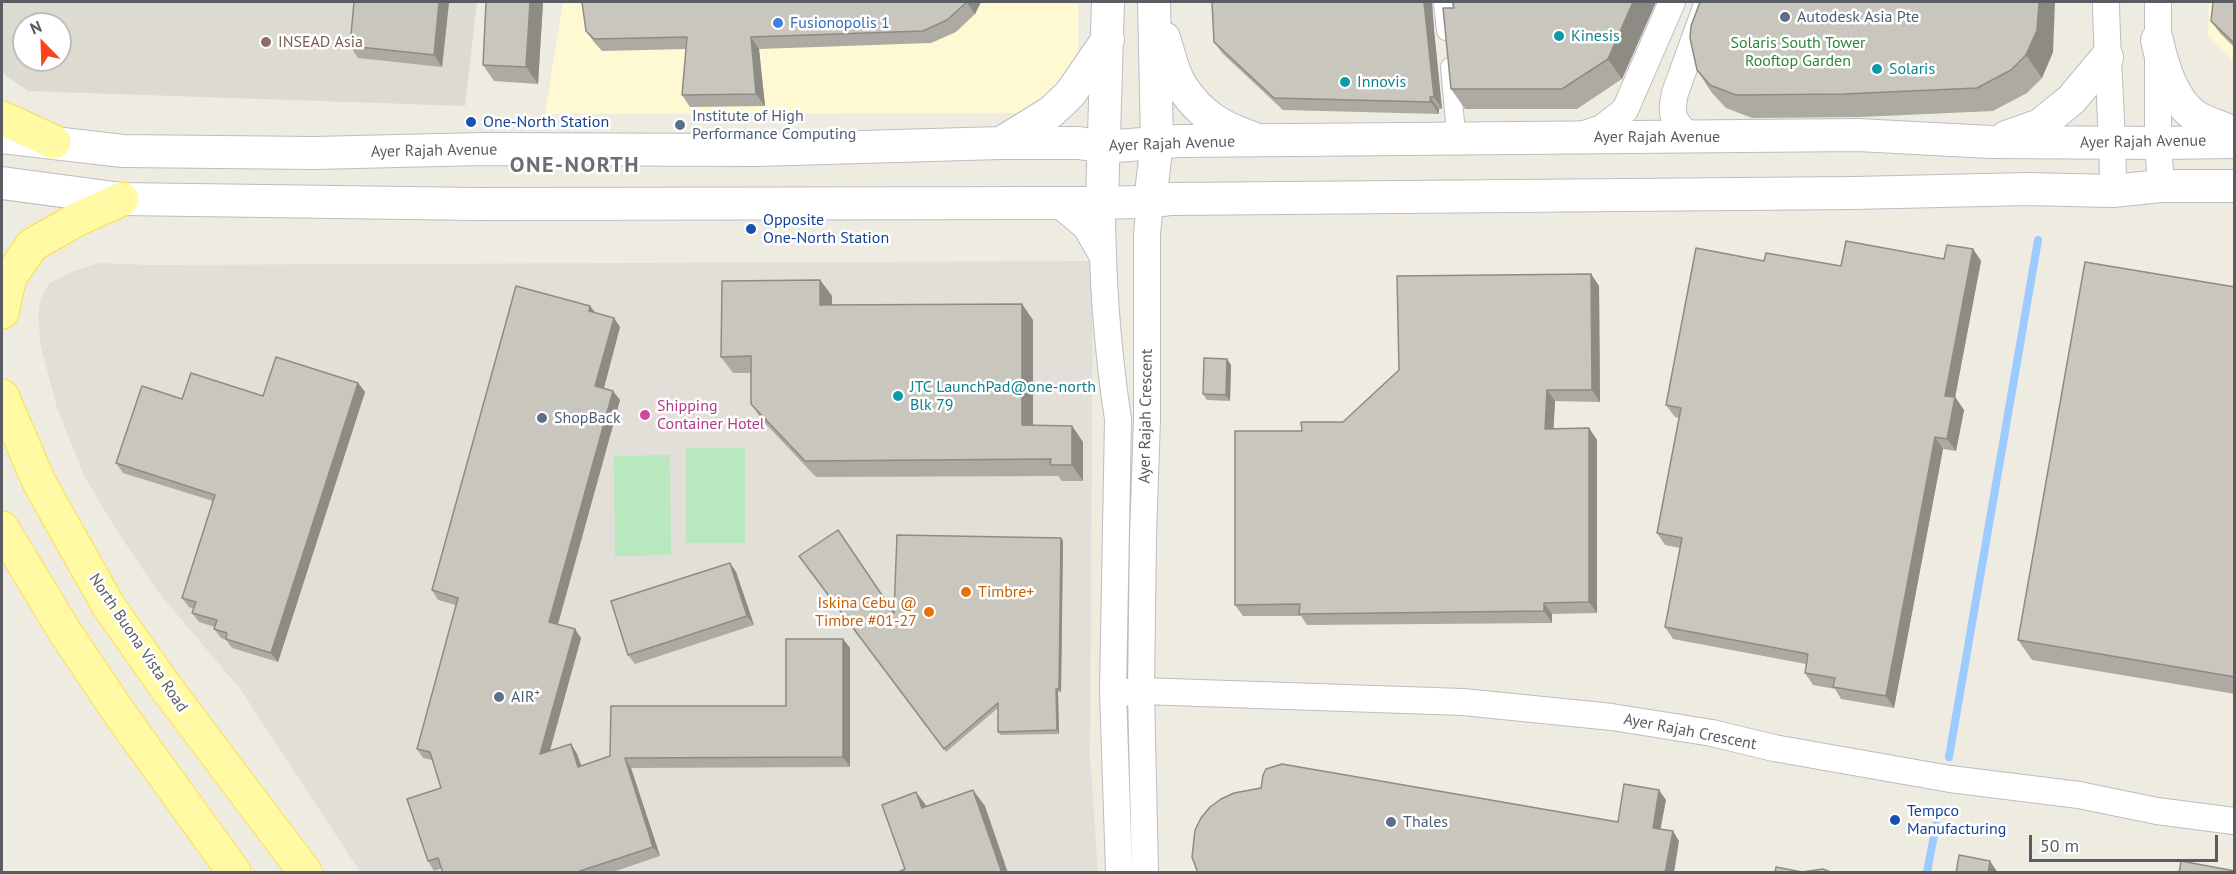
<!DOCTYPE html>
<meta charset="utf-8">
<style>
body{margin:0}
#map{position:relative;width:2236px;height:874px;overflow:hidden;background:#eeece0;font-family:"PT Sans",sans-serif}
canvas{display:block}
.frame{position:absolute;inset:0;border:3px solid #595c63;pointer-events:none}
.north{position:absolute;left:12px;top:12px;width:60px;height:60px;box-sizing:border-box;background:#fff;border:2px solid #bdbec1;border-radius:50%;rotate:337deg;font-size:16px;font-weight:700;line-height:24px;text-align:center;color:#595c63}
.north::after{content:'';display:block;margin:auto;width:21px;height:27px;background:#f9431a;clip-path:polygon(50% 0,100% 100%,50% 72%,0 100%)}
.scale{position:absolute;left:2029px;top:835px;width:189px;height:27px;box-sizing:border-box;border:3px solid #595c63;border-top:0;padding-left:8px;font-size:18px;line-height:21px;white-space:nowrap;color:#595c63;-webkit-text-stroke:4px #fff;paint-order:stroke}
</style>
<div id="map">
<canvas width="2236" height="874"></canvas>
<div class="frame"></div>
<div class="north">N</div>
<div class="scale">50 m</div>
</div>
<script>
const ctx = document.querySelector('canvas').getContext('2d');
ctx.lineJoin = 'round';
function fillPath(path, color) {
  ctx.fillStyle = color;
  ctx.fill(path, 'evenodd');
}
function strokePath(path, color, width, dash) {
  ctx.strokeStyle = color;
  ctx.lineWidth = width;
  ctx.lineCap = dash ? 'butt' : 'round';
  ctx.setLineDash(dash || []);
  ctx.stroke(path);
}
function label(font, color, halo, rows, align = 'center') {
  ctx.font = font + ' "PT Sans",sans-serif';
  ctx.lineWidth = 5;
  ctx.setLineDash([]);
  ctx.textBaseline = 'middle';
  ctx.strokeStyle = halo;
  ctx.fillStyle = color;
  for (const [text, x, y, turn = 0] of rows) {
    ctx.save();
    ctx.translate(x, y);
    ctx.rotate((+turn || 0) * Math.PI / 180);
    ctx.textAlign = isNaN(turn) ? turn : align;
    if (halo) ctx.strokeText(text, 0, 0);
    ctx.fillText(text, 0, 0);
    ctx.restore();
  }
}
fillPath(new Path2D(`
 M563 2H1078V65L1028 113 545 114Z
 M2209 2H2234V62L2208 37Z`), '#fff9d3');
fillPath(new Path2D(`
 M1093 261 1090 756 1098 872H360L241 690 159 593 117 531 84 476 57 408 41 347 38 315 41 298 50 283 69 273 98 263 151 265Z`), '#e1dfd8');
fillPath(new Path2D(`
 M2 2H477L465 106 28 91 2 73ZM24 24H60V60H24Z`), '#dddbcf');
fillPath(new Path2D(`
 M686 448H745V543H686Z
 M670 455 671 555 615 556 614 456Z`), '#b9e8be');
strokePath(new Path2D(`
 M1949 757 2038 240
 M1927 872 1936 825`), '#9ecbff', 8);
const pedestrian = new Path2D(`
 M1443 2 1446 31
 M1450 67 1455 122`);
const minor = new Path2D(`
 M2106 2C2107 65 2113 128 2113 191
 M2158 2V143L2161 186
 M1581 135 1602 128 1625 110 1672 2
 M1690 137C1673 120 1670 117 1675 93L1708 2
 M1102 202C1102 274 1107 347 1118 419L1113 691 1119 872
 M1057 203 1086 227 1102 255
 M1114 693 1141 691 1463 702 1612 717 1712 733 1774 748 1950 779 2079 795 2157 811 2234 821
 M1145 872 1141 691 1143 537 1147 419V234L1150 202`);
const tertiary = new Path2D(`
 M1164 38C1169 53 1173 74 1182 87 1200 114 1220 127 1250 137
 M2157 40C2162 64 2173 101 2195 116 2206 123 2222 127 2234 133
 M2 137 123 151 314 153 482 149 757 150 1001 143H1079L1105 147 1179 141 1858 135 1991 142 2158 143 2234 142
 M2006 137 2040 125 2071 100 2107 57
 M1001 143 1051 112 1070 94 1108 39
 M2 183 122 199 477 204 1079 203 1150 202 1171 199 1854 193 2027 189 2113 191 2161 186H2234
 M1102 202 1108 2
 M1150 202 1157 142 1154 2`);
const primary = new Path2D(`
 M2 118 54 142
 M2 312 10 277 32 245 78 219 122 199
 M2 396 40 484 108 605 167 689 305 872
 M2 528 65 632 120 714 234 872`);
strokePath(pedestrian, '#bbbdc3', 20);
strokePath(minor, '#bbbdc3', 28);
strokePath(tertiary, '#bbbdc3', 34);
strokePath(primary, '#fede48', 35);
strokePath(pedestrian, '#fff', 18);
strokePath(minor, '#fff', 26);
strokePath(tertiary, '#fff', 32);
strokePath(primary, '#fffaa3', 33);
fillPath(new Path2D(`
 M449 2 442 67 358 58 350 46Z
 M486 2H543L538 84 494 81 483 65Z
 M582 2H981L975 14 956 32 931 43 759 49 765 106 690 107 682 95 686 49 602 51 594 42 586 31Z
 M1212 2H1432L1434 30 1442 109H1439V114L1283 110 1223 54 1214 42Z
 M1453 2H1656L1622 79 1577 109H1465L1451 89Z
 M2235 2V48L2220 33 2211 21Z
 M2053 52 2042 78 2027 93 1993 111 1860 117 1752 118 1726 108 1712 93 1697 70Z
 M1973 249 1981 261 1955 397 1964 410 1956 451 1943 449 1894 708 1841 699 1835 689 1813 685 1805 673 1806 664 1673 639 1665 627 1680 548 1665 545 1657 533 1679 418 1675 417 1666 405 1764 261 1841 266 1944 259Z
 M1591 274 1599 286 1600 402 1555 401 1553 429 1589 428 1597 440V613L1552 614V623L1307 625 1301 616H1243L1235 605 1302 431 1343 422Z
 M820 280 832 296V305L1033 320V425L1072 426 1083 442V481H1062L1058 476 816 477 762 420 751 404V373H733L721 357Z
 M2235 287V694L2032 660 2018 640Z
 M590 306 595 313 614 318 620 327 604 388 620 400 558 624 581 638 550 751 571 744 577 754 581 766 786 706 843 639 850 648V767L631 768 660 856 610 873H443L442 868 434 871 428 861 441 788 432 760 423 758 417 749 456 605 438 600 432 590Z
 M1227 359 1231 365 1230 401 1207 400 1203 394Z
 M358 383 365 392 278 662 232 648 226 640 221 638 214 629 215 627 199 622 192 613 194 609 189 607 182 598 213 501 123 473 116 463 182 399 263 396Z
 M1063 541 1061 692H1058L1059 734 1001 735 998 732V708L946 752 799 556 894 613Z
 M730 563 736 572 754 625 635 664 628 655Z`), '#adaaa3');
fillPath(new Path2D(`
 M439 2H449L442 67 434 55Z
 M530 2H543L538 84 526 67Z
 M967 2H981L975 14 967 3Z
 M1424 2H1432L1434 30 1442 109 1434 97Z
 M1633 2H1656L1622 79 1608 59Z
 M2039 2H2055L2053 52 2042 78 2026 55Z
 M751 37 759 49 765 106 756 94Z
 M1430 97 1439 109V114L1431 102Z
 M1973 249 1981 261 1953 408 1945 396Z
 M1591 274 1599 286 1600 402 1592 390Z
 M820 280 832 296V321L820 305Z
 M1022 304 1033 320V441L1022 425Z
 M590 306 597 315 589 311Z
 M614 318 620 327 602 395 595 386Z
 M1227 359 1231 365 1230 401 1226 395Z
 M358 383 365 392 278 662 271 653Z
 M1547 390 1555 401 1553 440 1545 429Z
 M613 391 620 400 556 631 549 622Z
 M1955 397 1964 410 1956 451 1947 439Z
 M1072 426 1083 442V481L1072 465Z
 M1589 428 1597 440V613L1589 602Z
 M1935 437 1943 449 1894 708 1886 696Z
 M1061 538 1063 541 1061 692 1059 689Z
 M730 563 736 572 754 625 747 616Z
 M1544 603 1552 614V623L1544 611Z
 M575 629 581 638 546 764 540 754Z
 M843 639 850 648V767L843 757Z
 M1056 689 1058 692 1059 734 1057 730Z
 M571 744 577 754 585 776 578 767Z
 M625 758 631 768 660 856 653 847Z
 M973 790 985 806 1008 873H1002Z
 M1659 790 1666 800 1659 837 1653 828Z
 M916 792 928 808H922Z
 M1673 831 1679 841 1674 873H1665Z
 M1990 861 1998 873H1988Z`), '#8d8b84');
const building = new Path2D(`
 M354 2H439L434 55 350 46Z
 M486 2H530L526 67 483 65Z
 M582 2H967L947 20 923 31 751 37 756 94 682 95 687 37 594 39 586 31Z
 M1212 2H1424L1434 97H1430L1431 102 1274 98 1214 42Z
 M1453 2H1633L1608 59 1562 89H1451L1443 8H1454Z
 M1700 2H2039L2037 30 2026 55 2011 70 1977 88 1844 94 1736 95 1710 85 1697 70 1690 38 1691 26Z
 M2213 2H2235V44L2211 21Z
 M1846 241 1944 259 1947 245 1973 249 1945 396 1955 397 1947 439 1935 437 1886 696 1833 687 1835 678 1805 673 1808 654 1665 627 1682 538 1657 533 1681 408 1666 405 1696 248 1764 261 1766 253 1841 266Z
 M2085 262 2235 287V677L2018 640Z
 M1591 274 1592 390H1547L1545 429 1589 428V602L1544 603V611L1299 614 1300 604 1235 605V431H1302L1301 422H1343L1399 370 1397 276Z
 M820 280V305L1022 304V425L1072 426V465H1050L1051 459 805 461 751 404V356L721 357 722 281Z
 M516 286 590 306 589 311 614 318 595 386 613 391 549 622 575 629 540 754 571 744 578 767 610 756 611 706H786V639H843V757L625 758 653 847 574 873H443L438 858 428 861 407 799 441 788 430 752 417 749 458 598 432 590Z
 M276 357 358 383 271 653 226 639 227 633 214 629 217 620 192 613 196 602 182 598 215 495 116 463 142 386 182 399 191 373 263 396Z
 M1204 358 1227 359 1226 395 1203 394Z
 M838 530 894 613 897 535 1061 538 1059 689H1056L1057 730 998 732V703L944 749 799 556Z
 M730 563 747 616 628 655 611 601Z
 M1282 764 1618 822 1624 784 1659 790 1653 828 1673 831 1665 873H1198L1192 857 1195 830 1201 818 1210 807 1221 799 1234 793 1261 788 1263 775 1266 769Z
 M973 790 1002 873H896L905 869 882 805 916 792 922 808Z
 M1959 855 1990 861 1988 873H1956Z
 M2181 861 2235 871V873H2179Z
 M1776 867 1802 872 1823 869 1833 873H1775Z`);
fillPath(building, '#c9c6bd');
strokePath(building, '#8d8b84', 1.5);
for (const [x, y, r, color] of [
 [1785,17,6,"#5c6f8a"],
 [778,23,6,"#3f7fe0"],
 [1559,36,6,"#0f9aa8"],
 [266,42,6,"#8d6e63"],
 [1877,69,6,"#0f9aa8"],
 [1345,82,6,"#0f9aa8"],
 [471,122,6,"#1a4fb4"],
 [680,125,6,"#5c6f8a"],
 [751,229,6,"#1a4fb4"],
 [898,396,6,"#0f9aa8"],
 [645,415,6,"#d1479c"],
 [542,418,6,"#5c6f8a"],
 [966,592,6,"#e8710a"],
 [929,612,6,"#e8710a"],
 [499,697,6,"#5c6f8a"],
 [1895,820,6,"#1a4fb4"],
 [1391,822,6,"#5c6f8a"]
]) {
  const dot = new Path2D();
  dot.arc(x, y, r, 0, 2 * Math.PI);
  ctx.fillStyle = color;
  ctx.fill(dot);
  strokePath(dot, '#fff', 2);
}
label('16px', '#4e5e75', '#fff', [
 ["Autodesk Asia Pte",1797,17],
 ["Institute of High",692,116],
 ["Performance Computing",692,134],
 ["ShopBack",554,418],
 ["AIR⁺",511,697],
 ["Thales",1403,822]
], 'left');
label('16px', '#366cbe', '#fff', [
 ["Fusionopolis 1",790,23]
], 'left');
label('16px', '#0d838f', '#fff', [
 ["Kinesis",1571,36],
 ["Solaris",1889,69],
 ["Innovis",1357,82],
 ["JTC LaunchPad@one-north",910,387],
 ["Blk 79",910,405]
], 'left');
label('16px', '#785e54', '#fff', [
 ["INSEAD Asia",278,42]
], 'left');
label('16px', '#2d873a', '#fff', [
 ["Solaris South Tower",1798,43],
 ["Rooftop Garden",1798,61]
]);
label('16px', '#164399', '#fff', [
 ["One-North Station",483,122],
 ["Opposite",763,220],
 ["One-North Station",763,238],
 ["Tempco",1907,811],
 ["Manufacturing",1907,829]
], 'left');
label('16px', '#595c63', '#fff', [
 ["Ayer Rajah Avenue",1657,137],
 ["Ayer Rajah Avenue",2143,142,-1],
 ["Ayer Rajah Avenue",1172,144,-2],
 ["Ayer Rajah Avenue",434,151,-1],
 ["Ayer Rajah Crescent",1146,416,-89],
 ["North Buona Vista Road",138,643,56],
 ["Ayer Rajah Crescent",1690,732,11]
]);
label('16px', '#b23c85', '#fff', [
 ["Shipping",657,406],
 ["Container Hotel",657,424]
], 'left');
label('16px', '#c56008', '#fff', [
 ["Timbre+",978,592],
 ["Iskina Cebu @",917,603,"right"],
 ["Timbre #01-27",917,621,"right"]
], 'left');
ctx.letterSpacing = '1.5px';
label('bold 22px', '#6a6e75', '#fff', [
 ["ONE-NORTH",575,166]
]);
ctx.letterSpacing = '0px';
</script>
